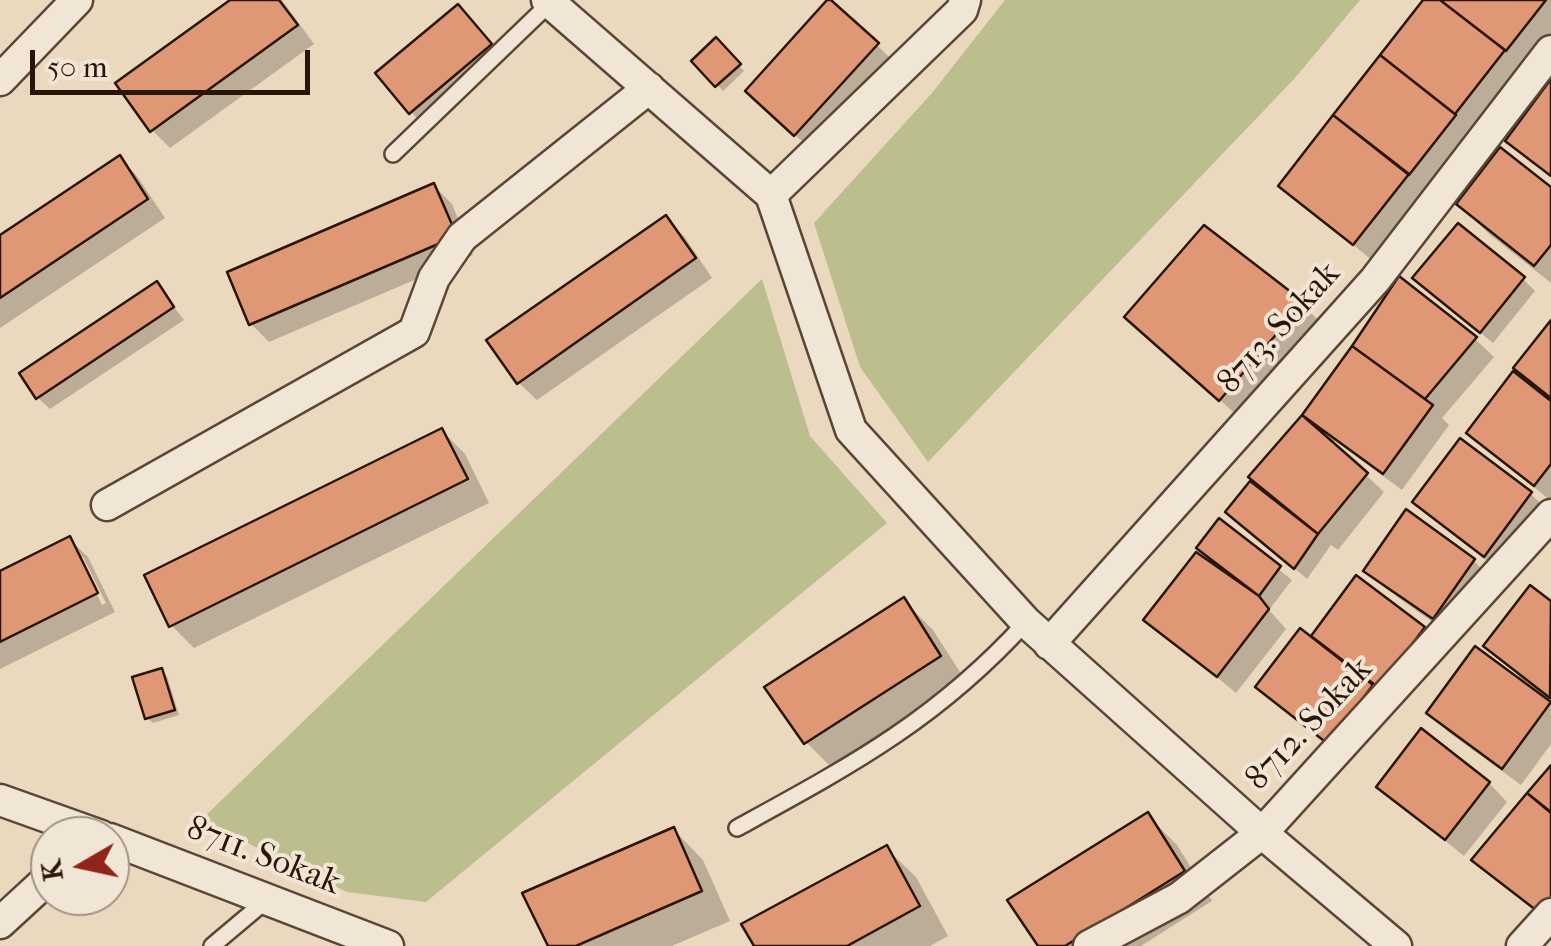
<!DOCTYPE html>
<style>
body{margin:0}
#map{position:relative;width:1551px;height:946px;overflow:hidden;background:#ead9bf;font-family:"IM FELL French Canon",serif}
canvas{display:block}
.north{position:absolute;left:30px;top:816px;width:100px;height:100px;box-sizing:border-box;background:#f1e6d5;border:2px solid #a19284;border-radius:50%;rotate:261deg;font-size:28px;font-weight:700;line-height:40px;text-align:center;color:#2a150a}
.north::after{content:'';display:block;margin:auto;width:35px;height:45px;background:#8f2418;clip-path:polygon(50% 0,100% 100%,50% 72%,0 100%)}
.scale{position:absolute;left:30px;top:50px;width:280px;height:45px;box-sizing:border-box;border:5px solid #2a150a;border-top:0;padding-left:12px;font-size:30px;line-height:35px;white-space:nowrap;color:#2a150a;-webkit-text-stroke:8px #f1e6d5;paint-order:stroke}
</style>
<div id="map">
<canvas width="1551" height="946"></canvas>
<div class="north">K</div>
<div class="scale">50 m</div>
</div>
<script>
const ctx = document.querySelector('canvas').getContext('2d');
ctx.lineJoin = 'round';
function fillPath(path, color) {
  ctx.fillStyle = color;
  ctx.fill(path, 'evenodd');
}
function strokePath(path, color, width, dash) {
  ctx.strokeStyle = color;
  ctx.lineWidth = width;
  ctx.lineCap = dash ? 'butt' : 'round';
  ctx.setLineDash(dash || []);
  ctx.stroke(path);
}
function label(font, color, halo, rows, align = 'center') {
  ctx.font = font + ' "IM FELL French Canon",serif';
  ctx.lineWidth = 8;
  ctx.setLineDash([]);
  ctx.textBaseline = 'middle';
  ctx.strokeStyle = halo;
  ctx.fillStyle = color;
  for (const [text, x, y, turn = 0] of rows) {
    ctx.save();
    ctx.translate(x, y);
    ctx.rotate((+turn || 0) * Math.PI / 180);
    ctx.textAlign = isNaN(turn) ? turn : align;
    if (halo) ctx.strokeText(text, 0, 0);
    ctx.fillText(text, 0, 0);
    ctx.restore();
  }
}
fillPath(new Path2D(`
 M1005 0H1360L1295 78 928 462 860 367 814 223 932 93Z
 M762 279 810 436 887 523 426 902 347 892 201 820Z`), '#bcbe8e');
fillPath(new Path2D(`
 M234 0H282L314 44 170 148 152 130Z
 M1426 0H1551V34L1373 261 1281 186Z
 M470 19 502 58 423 124 411 112Z
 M716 41 744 71 723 91 695 61Z
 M877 45 895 63 814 152 766 109Z
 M1551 83V178L1508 141Z
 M119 158 137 176 165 218 0 328V238Z
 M434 186 452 204 473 255 269 342 251 324Z
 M1551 190V283L1489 234 1459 204Z
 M665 218 684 236 712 278 537 400 518 382Z
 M1204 229 1302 304 1320 322 1239 417 1146 335Z
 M1523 279 1535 291 1493 343 1428 290Z
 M1400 280 1475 339 1494 357 1442 418 1449 425 1402 490 1335 441 1333 444 1384 492 1338 550 1331 545 1307 579 1228 512 1271 497 1251 477 1304 416Z
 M157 285 184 320 50 409 37 397Z
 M1551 324V501L1469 433 1540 391 1517 368Z
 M442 431 465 454 489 503 194 648 171 625Z
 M1461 441 1531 494 1549 512 1503 573 1434 520 1415 502Z
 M1219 522 1292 580 1269 610 1286 629 1236 693 1147 619 1227 571Z
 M69 539 88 557 115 612 0 669V573ZM78 557H83L106 603 102 605Z
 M1474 561 1492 579 1452 636 1385 588 1366 570Z
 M1357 579 1423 629 1441 647 1347 760 1259 687 1311 640Z
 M1531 589 1551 604V701L1547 702 1551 706V744L1521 785 1447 731 1429 712 1516 679 1519 676 1486 646Z
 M903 600 933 630 969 686 836 772 806 742Z
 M162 671 167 676 179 715 153 723 147 717Z
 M1551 769V923L1475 860Z
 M1489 783 1507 802 1464 856 1379 787Z
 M1147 815 1177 845 1212 901 1141 946H1041Z
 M674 830 703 860 730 921 672 946H550Z
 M886 848 916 877 948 936 930 946H757Z`), '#0003');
const building = new Path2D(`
 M230 0H279L298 25 150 132 115 83Z
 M827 0H831L879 43 794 136 745 91Z
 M1423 0H1440L1505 50 1455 114 1380 55Z
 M1440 0H1546L1506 51Z
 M458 4 492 44 409 114 375 73Z
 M716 37 741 64 715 87 691 61Z
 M1380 55 1456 115 1409 175 1333 115Z
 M1551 79V176L1505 141Z
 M1333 115 1409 174 1353 245 1278 186Z
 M1500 147 1551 187V245L1534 266 1456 204Z
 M120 155 148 199 0 298V235Z
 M434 183 457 236 249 325 227 272Z
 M666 215 696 258 517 384 486 340Z
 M1458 223 1525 277 1480 333 1412 278Z
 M1204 225 1304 302 1219 401 1124 317Z
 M1399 276 1477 337 1425 399 1352 346Z
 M157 281 174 307 36 399 19 373Z
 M1551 320V398L1513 368Z
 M1352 346 1433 405 1383 474 1302 415Z
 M1513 371 1551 401V464L1534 486 1466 433Z
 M1302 415 1368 473 1318 534 1248 477Z
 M442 428 468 479 169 627 144 575Z
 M1460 438 1532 492 1484 557 1412 502Z
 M1250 481 1318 534 1294 569 1225 512Z
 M1406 509 1475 559 1433 619 1363 571Z
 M1219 518 1281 566 1259 596 1196 548Z
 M70 536 98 593 0 642V571Z
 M1196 552 1259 596 1269 609 1217 677 1143 620Z
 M1356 575 1425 627 1379 688 1311 636Z
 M1530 585 1551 601 1550 698 1483 646Z
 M904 597 941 656 804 744 764 687Z
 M1300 628 1373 685 1328 744 1255 687Z
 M1475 646 1551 702 1502 769 1426 713Z
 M162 668 175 710 145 719 132 677Z
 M1421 728 1490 782 1445 840 1376 787Z
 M1551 765V812L1527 793Z
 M1527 793 1551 813V901L1541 914 1471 860Z
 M1148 812 1185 871 1065 946H1038L1007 900Z
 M674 827 702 891 576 946H548L522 893Z
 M887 845 920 906 847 946H754L741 924Z`);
fillPath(building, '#df9775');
strokePath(building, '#2a150a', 2.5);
const service = new Path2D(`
 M393 154 550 3
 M737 828C850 766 937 720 1026 622
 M212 946 269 898`);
const minor = new Path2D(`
 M547 0 771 195 851 430 1026 622 1262 833 1396 946
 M0 80 77 0
 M771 195 962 10 965 0
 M107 505 414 332 434 278 462 237 649 88
 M1049 644 1375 280 1551 51
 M0 800 101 836
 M110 839 388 946
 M0 923 50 877
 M1089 946 1179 898 1262 833 1551 515
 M1522 946 1551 914`);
strokePath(service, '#5a4637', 20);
strokePath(minor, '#5a4637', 35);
strokePath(service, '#f1e6d5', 15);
strokePath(minor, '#f1e6d5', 30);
label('35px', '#2a150a', '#f1e6d5', [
 ["8713. Sokak",1280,329,-48],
 ["8712. Sokak",1310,725,-47],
 ["8711. Sokak",263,857,21]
]);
</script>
